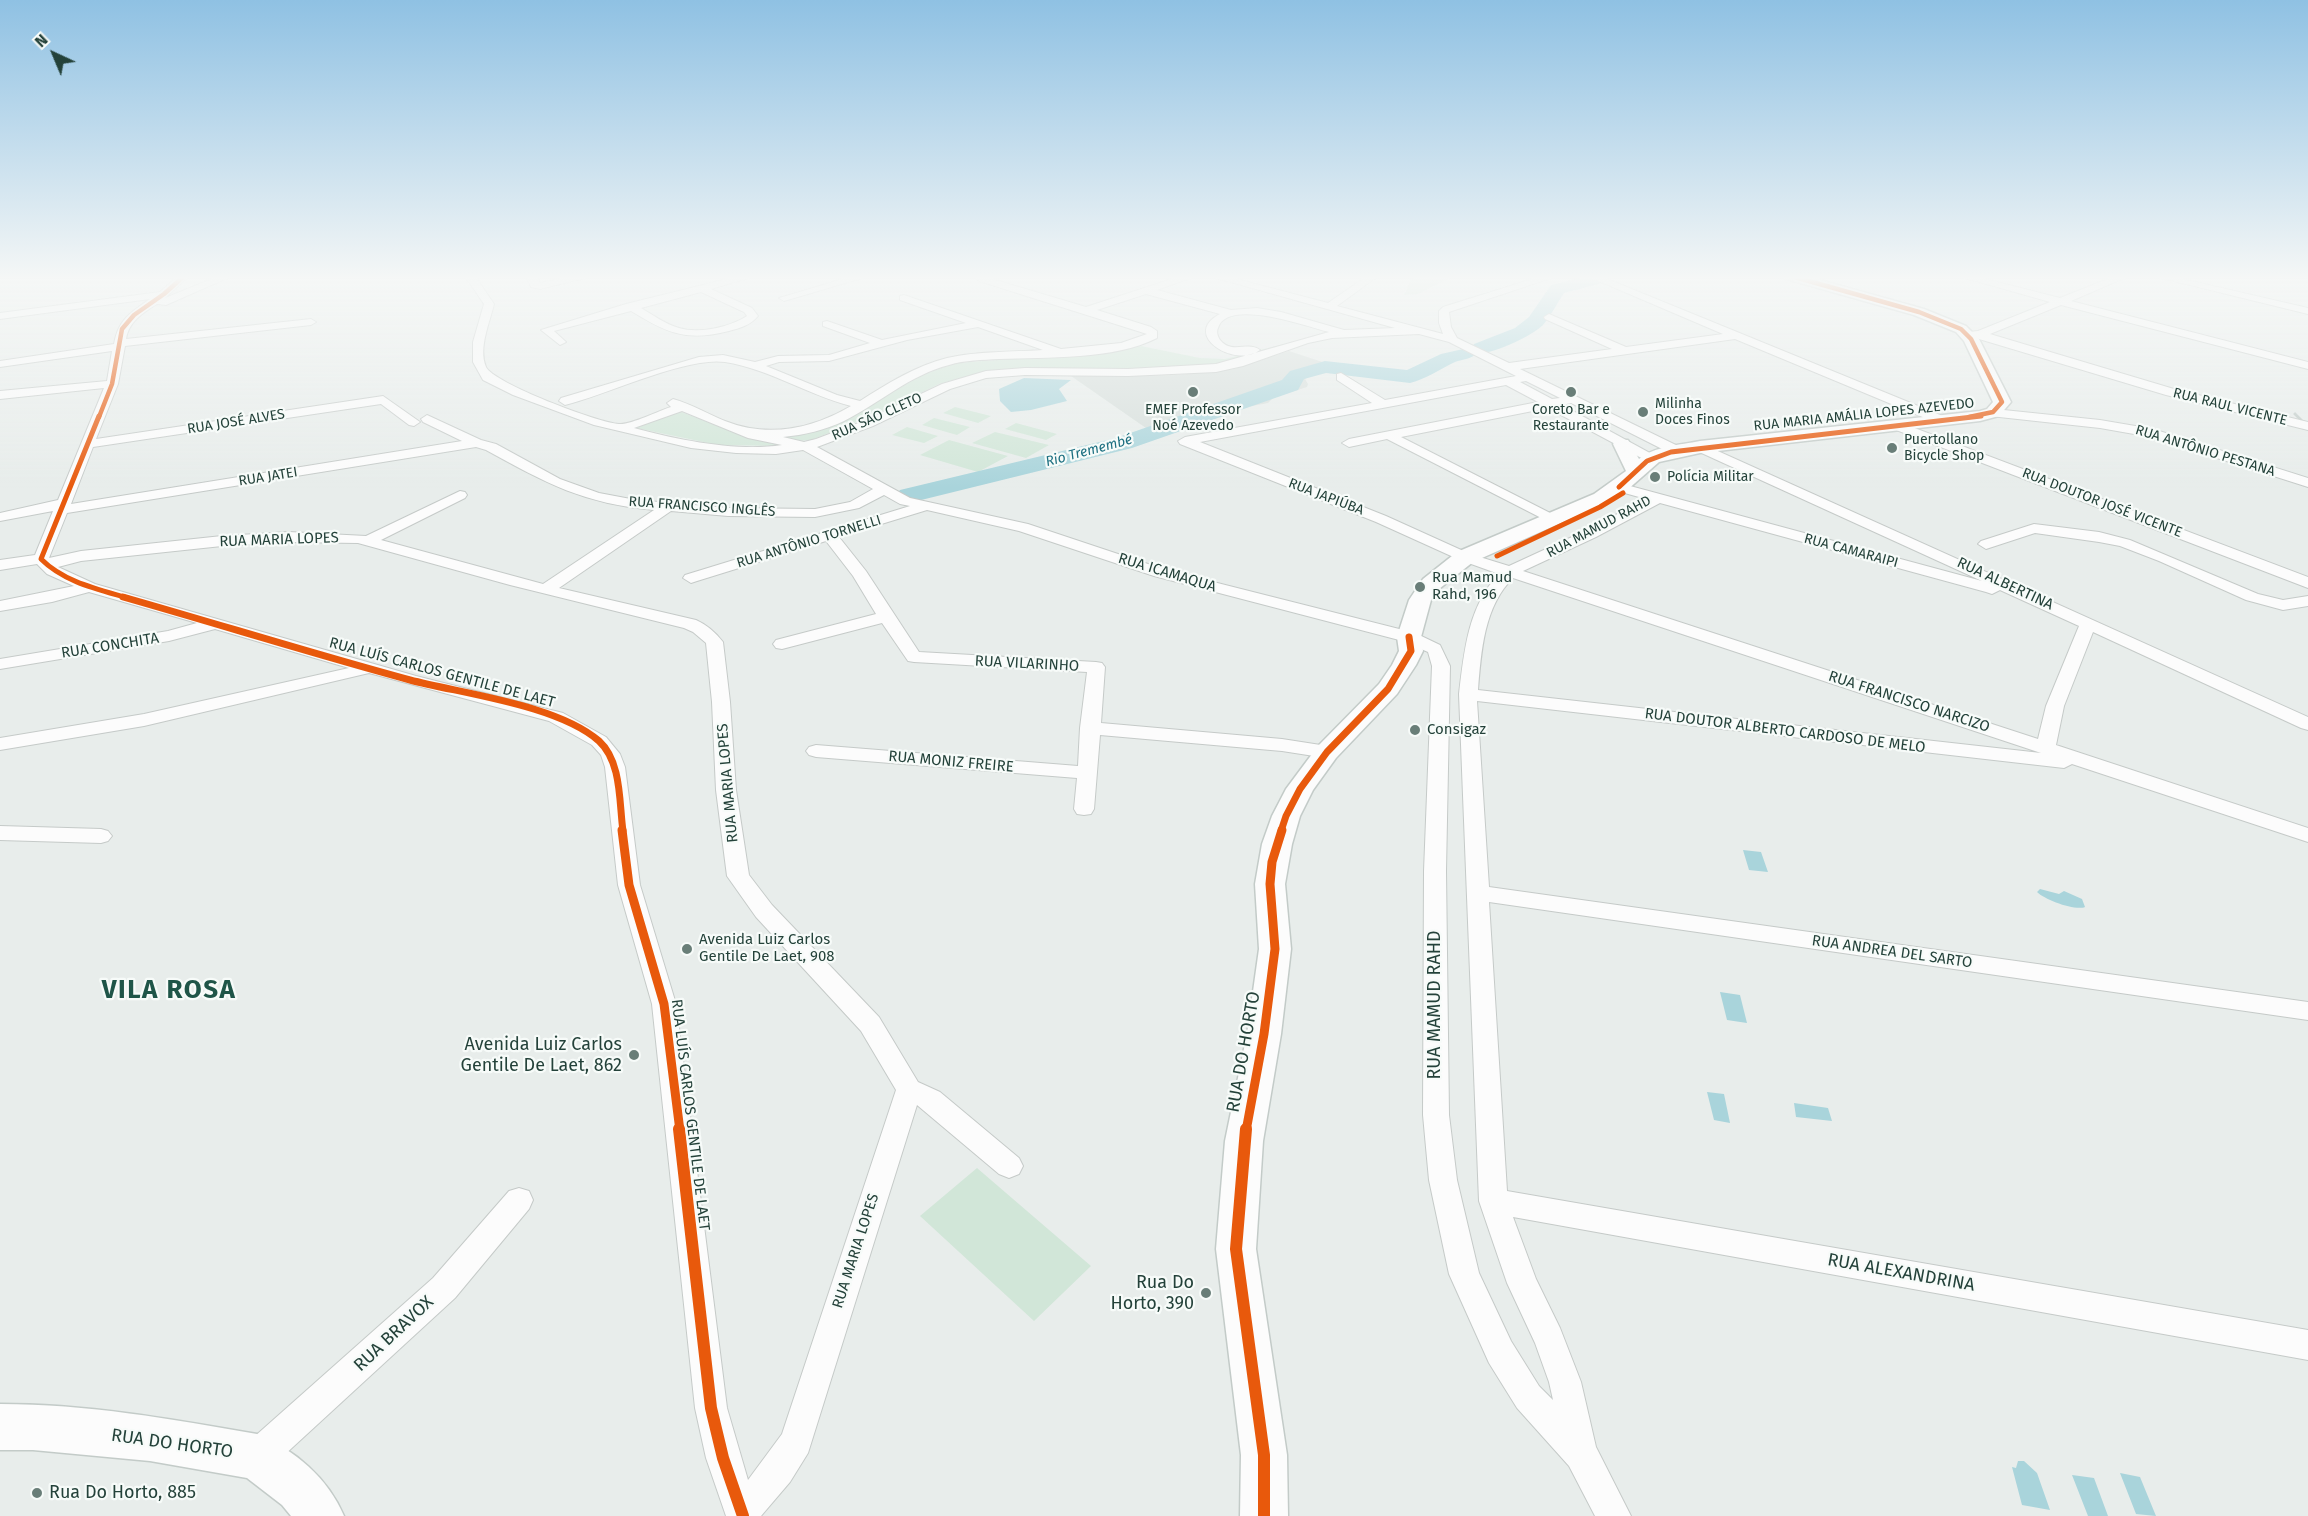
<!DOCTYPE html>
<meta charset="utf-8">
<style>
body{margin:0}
#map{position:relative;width:2308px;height:1516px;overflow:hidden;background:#e8edeb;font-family:"Fira Sans",sans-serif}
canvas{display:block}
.north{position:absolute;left:24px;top:24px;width:60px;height:60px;-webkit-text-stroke:4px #f7fbf9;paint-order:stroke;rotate:316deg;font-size:16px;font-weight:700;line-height:24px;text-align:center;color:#24423a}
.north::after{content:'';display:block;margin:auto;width:21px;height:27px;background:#24423a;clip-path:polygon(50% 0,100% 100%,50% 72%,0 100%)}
</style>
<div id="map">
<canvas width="2308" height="1516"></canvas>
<div class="north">N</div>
</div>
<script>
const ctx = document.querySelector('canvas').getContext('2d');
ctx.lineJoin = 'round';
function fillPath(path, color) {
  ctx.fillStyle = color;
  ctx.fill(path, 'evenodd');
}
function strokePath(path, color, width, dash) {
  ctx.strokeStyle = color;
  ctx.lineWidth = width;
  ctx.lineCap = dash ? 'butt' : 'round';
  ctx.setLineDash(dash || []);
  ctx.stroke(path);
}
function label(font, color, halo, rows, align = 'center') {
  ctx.font = font + ' "Fira Sans",sans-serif';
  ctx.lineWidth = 4.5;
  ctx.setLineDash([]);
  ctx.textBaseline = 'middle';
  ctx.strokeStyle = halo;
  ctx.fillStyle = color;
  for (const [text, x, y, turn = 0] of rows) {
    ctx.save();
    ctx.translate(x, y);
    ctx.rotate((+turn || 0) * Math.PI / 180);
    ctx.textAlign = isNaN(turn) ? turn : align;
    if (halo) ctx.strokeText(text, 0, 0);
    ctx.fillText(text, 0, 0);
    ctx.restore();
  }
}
fillPath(new Path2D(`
 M1289 351 1344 369V373L1320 372 1305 379 1308 384 1307 387 1273 398 1268 403 1225 411 1190 421 1156 435 1071 376 1177 375 1234 369Z`), '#d6dedb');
fillPath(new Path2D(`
 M1418 276H1496L1450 278 1418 294 1404 295 1411 279Z
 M1291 342H1296L1236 362 1201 366 1119 371 1014 369 975 374 939 384 880 413 811 440 795 441 781 437 865 408 922 375 955 363 1093 353 1141 346 1200 358 1225 359Z
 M955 407 991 416 978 423 943 413Z
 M679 411 746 437 783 446 718 445 636 428Z
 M934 418 970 427 957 435 922 425Z
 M1016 423 1057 434 1046 440 1005 429Z
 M907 427 938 436 924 443 892 435Z
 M995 432 1049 445 1026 458 972 443Z
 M949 440 1008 456 978 472 920 455Z
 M977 1168 1091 1266 1034 1321 920 1216Z`), '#d1e6d8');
fillPath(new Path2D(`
 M1024 378 1071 380 1059 389 1067 401 1031 410 1011 412 1000 401 999 389Z
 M1743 850 1761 852 1768 872 1749 870Z
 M2040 889 2059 894 2064 891 2082 899 2085 907C2075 911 2045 900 2037 892Z
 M1720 992 1740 995 1747 1023 1727 1020Z
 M1707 1092 1724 1094 1730 1123 1714 1120Z
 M1794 1103 1828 1108 1832 1121 1796 1117Z
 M2018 1461H2024L2037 1473 2050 1510 2022 1505 2012 1467 2016 1468Z
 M2120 1473 2140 1477 2156 1516 2136 1514Z
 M2072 1475 2094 1478 2108 1516H2088Z`), '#a9d4db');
fillPath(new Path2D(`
 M1588 276H1599L1602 280 1599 284 1564 293C1557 303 1551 316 1543 325 1532 336 1492 355 1477 353 1472 359 1463 359 1455 362 1440 369 1426 379 1410 383L1326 373 1304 379 1298 390 1132 448 909 503 900 500 896 495 900 490 1116 438 1282 380 1290 371 1325 361 1407 370 1441 354 1472 347 1474 344 1515 328 1529 317 1551 285Z`), '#a9d4db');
strokePath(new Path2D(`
 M2298 419 2300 417`), '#c1cbc8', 14, [14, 8]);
const street = new Path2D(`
 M178 276H189L165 298 219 276H232L166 305 157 304C143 313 129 321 126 339L311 319 316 322 311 325 125 346 118 384 96 439 383 396 420 422 414 426 409 425 381 404 93 447 71 504 462 441 423 422 421 419 427 415 481 440 496 444 560 479 599 493 636 500 728 508 815 509 850 502 873 489 803 450 776 454 736 453 691 448 594 425 513 395 483 380 473 362V342L484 304 465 276H475L494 304C490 322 478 348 486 367 493 383 599 423 619 424 631 425 658 411 671 407L667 403 673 399C691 404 708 414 725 421 768 438 812 429 851 406 808 395 769 369 725 362 688 356 605 395 565 405L559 401 561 398 699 357 723 355 755 362 778 356 829 355 870 343 823 326V322L827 321 882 340 966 323 900 300V296L904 295 1061 349 1121 343 1147 334 979 281 977 279 982 276 1086 307 1181 276H1196L1157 290 1231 310 1257 308 1281 312 1344 330 1395 328 1209 276H1225L1328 303 1367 276H1378L1337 306 1443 334 1439 323V311L1443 307 1542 276H1557L1449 312 1451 327 1457 338 1509 363 1612 349 1545 319 1544 317 1549 314 1626 347 1723 334 1587 276H1600L1945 417 1947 420 1945 423H1937L1735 339 1520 369 1682 448 1684 451 1682 454H1672L1571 403 1562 405 1659 458 1652 462 1647 461 1548 408 1401 437 1558 517 1560 520 1553 524 1387 439 1349 447 1342 443 1349 439 1538 402 1506 385 1200 442 1386 516 1470 554 1509 566 1585 531 1646 499 1614 490 1612 487 1614 484 1619 483 1982 581 1695 450 1693 447 1700 443 2308 717V730L2301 728 2093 632 2064 706 2056 745 2308 828V842L2072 764 2064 768 1477 701 1489 887 2308 1002V1020L1489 902 1507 1191 2308 1330V1360L1513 1217 1536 1279 1560 1328 1581 1382 1596 1447 1631 1516H1595L1569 1466 1517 1408 1489 1363 1449 1274 1429 1180 1423 1115 1424 871 1432 666 1428 652 1403 641 1154 576 1019 531 927 510 839 537 866 571 919 652 1096 662 1102 663 1105 667 1101 723 1282 739 1327 746 1334 748 1337 752 1334 756 1327 758 1282 751 1100 735 1094 809 1091 814 1084 815 1077 814 1074 809 1077 778 816 757 809 755 806 751 809 747 816 745 1078 766 1080 728 1087 672 914 662 908 661 882 623 782 649 776 648 773 644 776 640 876 614 853 576 826 541 697 581 691 583 683 578 685 575 910 506 900 504 884 495 859 508 815 517 728 516 671 511 559 588 696 620C707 625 716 633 723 642L730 702 736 790 749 875 772 905 879 1017 918 1082 940 1092 1019 1158 1023 1166 1019 1174 1009 1178 999 1174 917 1105 808 1453 790 1482 761 1516H726L706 1458 695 1408 652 1004 618 885 605 767 601 755 592 745 549 721 369 673 144 726 0 750V738L144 714 349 668 215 629 169 641 0 669V659L168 631 197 623 89 592 52 602 0 611V601L74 586 47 574 37 564 0 570V560L35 555 53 511 0 521V513L58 500 104 388 0 399V391L107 381 112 351 0 367V361L114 344C118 320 130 313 150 299L0 319V313L160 292ZM1146 294 1220 314C1180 335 1236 369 1260 350 1249 341 1232 354 1221 341 1218 338 1216 332 1218 328 1227 297 1309 327 1329 332L1216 364 1128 369 1025 368 986 371 942 384 864 421 816 439 804 442 783 437C804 435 825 430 844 421 880 403 910 375 949 365 965 360 982 360 999 359 1047 357 1114 360 1157 338V331L1151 327 1097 310ZM978 327 1043 350C1011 352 978 351 947 358 915 366 887 384 860 401L837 395 766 366 779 362 829 361 907 340ZM1419 334 1449 342 1516 376 1385 400 1341 373 1337 374V380L1372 403 1185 437 1178 441 1180 444 1376 522 1460 560 1499 574C1468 606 1464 652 1459 694L1479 1201 1507 1283 1535 1343 1549 1382 1553 1400 1539 1386 1511 1341 1479 1273 1457 1180 1449 1115 1446 871 1450 666 1440 645 1415 633 1166 570 1028 524 910 498 817 447 873 426 950 389 986 378 1025 375 1128 376 1216 372 1243 366 1308 343 1332 338ZM1526 381 1560 398 1552 399 1520 382ZM682 411 748 438 782 445C738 452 678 440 634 428ZM476 447 486 450C546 483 584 504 654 510L543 584 381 540 465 498 467 495 465 492 460 491 366 536 289 532 222 536 81 551 49 558 67 513ZM1660 503 1986 592 1992 594 2000 590 2079 626 2046 706 2038 739 1523 571 1596 537ZM289 542 358 543 510 585 684 628 693 632 706 643 712 702 716 790 727 876 756 917 861 1031 896 1090 782 1434 748 1480 727 1408 676 1004 640 885 625 767 620 754 606 737 563 713 416 676 95 584 58 567 81 561 222 546ZM1513 578 2041 753 1478 690C1481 652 1484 606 1513 578Z
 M526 276H536L540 283 574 276H593L540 289 531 287Z
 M739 276H755L711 289 752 308 758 316C751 325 740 328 729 331 686 342 667 333 631 311L554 331 566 342 560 345 541 330 626 304ZM701 292 744 312 747 316C730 327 699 334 679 328 665 324 653 315 641 308Z
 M853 276H869L784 301 779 298Z
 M1958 276H1974L2060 298 2115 276H2129L2071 301 2308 362V369L2061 305 1990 334 2174 389 2308 422V430L2166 395 1969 336V332L1978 331 2050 302Z
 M2153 276H2170L2308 308V314Z
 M1994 409 2100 420 2153 429 2308 478V487L2151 437 2100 428 1990 416 1988 413 1990 410Z
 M1896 421 2308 577V588L1891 428 1890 425 1891 422Z
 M2034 524 2099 532 2130 540 2258 594 2283 600 2308 596V606L2283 610 2246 600 2159 561 2120 546 2099 542 2035 533 1986 549 1978 544 1981 541Z
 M0 826 101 829 108 831 112 836 108 841 101 843 0 840Z
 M519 1188 529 1191 533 1200 529 1209 455 1298 269 1469 257 1474 245 1469 240 1457 245 1445 433 1278 509 1191Z`);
const secondary = new Path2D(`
 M1784 276H1806L1924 309 1966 326 1979 339 2011 402 1999 416 1980 421 1700 453 1659 462 1626 491 1608 502 1473 562 1439 589 1431 600 1421 637 1423 651 1416 665 1397 694 1336 758 1313 790 1300 816 1292 844 1285 884 1291 949 1281 1034 1263 1141 1256 1249 1287 1455 1288 1516H1240L1241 1455 1216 1249 1225 1141 1247 1034 1259 949 1255 884 1262 844 1272 816 1286 789 1318 746 1379 684 1392 665 1399 651 1397 637 1409 600 1423 579 1457 552 1594 494 1626 471 1613 444 1616 440H1628L1639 459C1655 446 1680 445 1700 441L1980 411 1987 409 1993 402 1964 341 1956 332 1914 315 1786 279Z
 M0 1404C87 1404 172 1419 257 1434 295 1450 328 1478 344 1516H291L282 1505 247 1478 150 1461 33 1450H0Z`);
strokePath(street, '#c5cac8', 2);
strokePath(secondary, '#c3cbc8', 3);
fillPath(street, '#fcfcfc');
fillPath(secondary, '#fcfcfc');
strokePath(new Path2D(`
 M1791 276 1919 312 1961 329 1971 339 2002 402 1993 412 1969 417
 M99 417 112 384 122 329 134 315 164 294 184 276`), '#e8590c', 4.5);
strokePath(new Path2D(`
 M99 416 41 559C64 582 97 589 128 598
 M1619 487 1647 461 1671 452 1981 416
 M1497 556 1600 507 1623 493`), '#e8590c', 5);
strokePath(new Path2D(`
 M123 597C218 624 314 654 410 680 464 694 558 705 599 741 622 762 619 803 623 831
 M1281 831 1286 816 1300 789 1327 752 1388 689 1411 651 1409 637`), '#e8590c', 7);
strokePath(new Path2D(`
 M622 830 629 885 664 1004 680 1131
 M1246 1131 1264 1034 1275 949 1270 884 1272 862 1282 830`), '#e8590c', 9);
strokePath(new Path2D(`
 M679 1129 711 1408 723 1458 743 1516
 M1246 1129 1236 1249 1264 1455V1516`), '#e8590c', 12);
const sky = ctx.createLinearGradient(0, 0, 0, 488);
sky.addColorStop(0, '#8fc1e3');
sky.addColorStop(0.57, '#f5f7f6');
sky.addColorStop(1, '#f5f7f600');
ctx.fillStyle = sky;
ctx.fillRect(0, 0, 2308, 488);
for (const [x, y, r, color] of [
 [1193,392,6,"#697e78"],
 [1571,392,6,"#697e78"],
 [1643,412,6,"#697e78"],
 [1892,448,6,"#697e78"],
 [1655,477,6,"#697e78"],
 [1420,587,6,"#697e78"],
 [1415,730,6,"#697e78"],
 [687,949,6,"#697e78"],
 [634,1055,6,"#697e78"],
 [1206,1293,6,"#697e78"],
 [37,1493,6,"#697e78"]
]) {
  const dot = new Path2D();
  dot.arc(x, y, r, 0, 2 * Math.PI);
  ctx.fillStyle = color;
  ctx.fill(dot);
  strokePath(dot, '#f7fbf9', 2);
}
label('14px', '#24423a', '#f7fbf9', [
 ["Milinha",1655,404],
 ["Doces Finos",1655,420],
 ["EMEF Professor",1193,410,"center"],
 ["Noé Azevedo",1193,426,"center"],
 ["Coreto Bar e",1571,410,"center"],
 ["Restaurante",1571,426,"center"],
 ["Puertollano",1904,440],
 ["Bicycle Shop",1904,456],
 ["Polícia Militar",1667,477]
], 'left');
label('14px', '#24423a', '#f7fbf9', [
 ["RUA RAUL VICENTE",2230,407,14],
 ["RUA MARIA AMÁLIA LOPES AZEVEDO",1864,415,-6],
 ["RUA SÃO CLETO",877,417,-24],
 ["RUA JOSÉ ALVES",236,422,-9],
 ["RUA ANTÔNIO PESTANA",2205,451,17],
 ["RUA JATEI",268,477,-9],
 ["RUA JAPIÚBA",1326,497,21],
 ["RUA DOUTOR JOSÉ VICENTE",2102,503,21],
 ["RUA FRANCISCO INGLÊS",702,507,4],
 ["RUA MAMUD RAHD",1599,527,-28],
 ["RUA ANTÔNIO TORNELLI",809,542,-17],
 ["RUA CAMARAIPI",1851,551,15]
]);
label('italic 14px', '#1c6f80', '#f7fbf9', [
 ["Rio Tremembé",1089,451,-15]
]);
label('15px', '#24423a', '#f7fbf9', [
 ["RUA MARIA LOPES",279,540,-2],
 ["RUA ICAMAQUA",1167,573,17],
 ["RUA ALBERTINA",2005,584,25],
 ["RUA CONCHITA",110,646,-9],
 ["RUA VILARINHO",1027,664,3],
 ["RUA LUÍS CARLOS GENTILE DE LAET",442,673,15],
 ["RUA FRANCISCO NARCIZO",1909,702,18],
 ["RUA DOUTOR ALBERTO CARDOSO DE MELO",1785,731,7],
 ["RUA MONIZ FREIRE",951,762,5],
 ["RUA MARIA LOPES",728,783,-95],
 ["RUA ANDREA DEL SARTO",1892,952,8],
 ["RUA LUÍS CARLOS GENTILE DE LAET",690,1115,83],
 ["RUA MARIA LOPES",856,1251,-72]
]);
label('15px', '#24423a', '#f7fbf9', [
 ["Rua Mamud",1432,578],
 ["Rahd, 196",1432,595],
 ["Consigaz",1427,730],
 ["Avenida Luiz Carlos",699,940],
 ["Gentile De Laet, 908",699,957]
], 'left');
label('18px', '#24423a', '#f7fbf9', [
 ["RUA MAMUD RAHD",1435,1005,-90],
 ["RUA DO HORTO",1244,1052,-80],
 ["RUA ALEXANDRINA",1901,1273,10],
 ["RUA BRAVOX",394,1334,-43],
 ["RUA DO HORTO",172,1444,8]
]);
label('18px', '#24423a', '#f7fbf9', [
 ["Avenida Luiz Carlos",622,1045],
 ["Gentile De Laet, 862",622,1066],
 ["Rua Do",1194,1283],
 ["Horto, 390",1194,1304],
 ["Rua Do Horto, 885",49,1493,"left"]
], 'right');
ctx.letterSpacing = '1.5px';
label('bold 26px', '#1f5548', '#f7fbf9', [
 ["VILA ROSA",169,991]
]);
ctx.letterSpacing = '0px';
</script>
